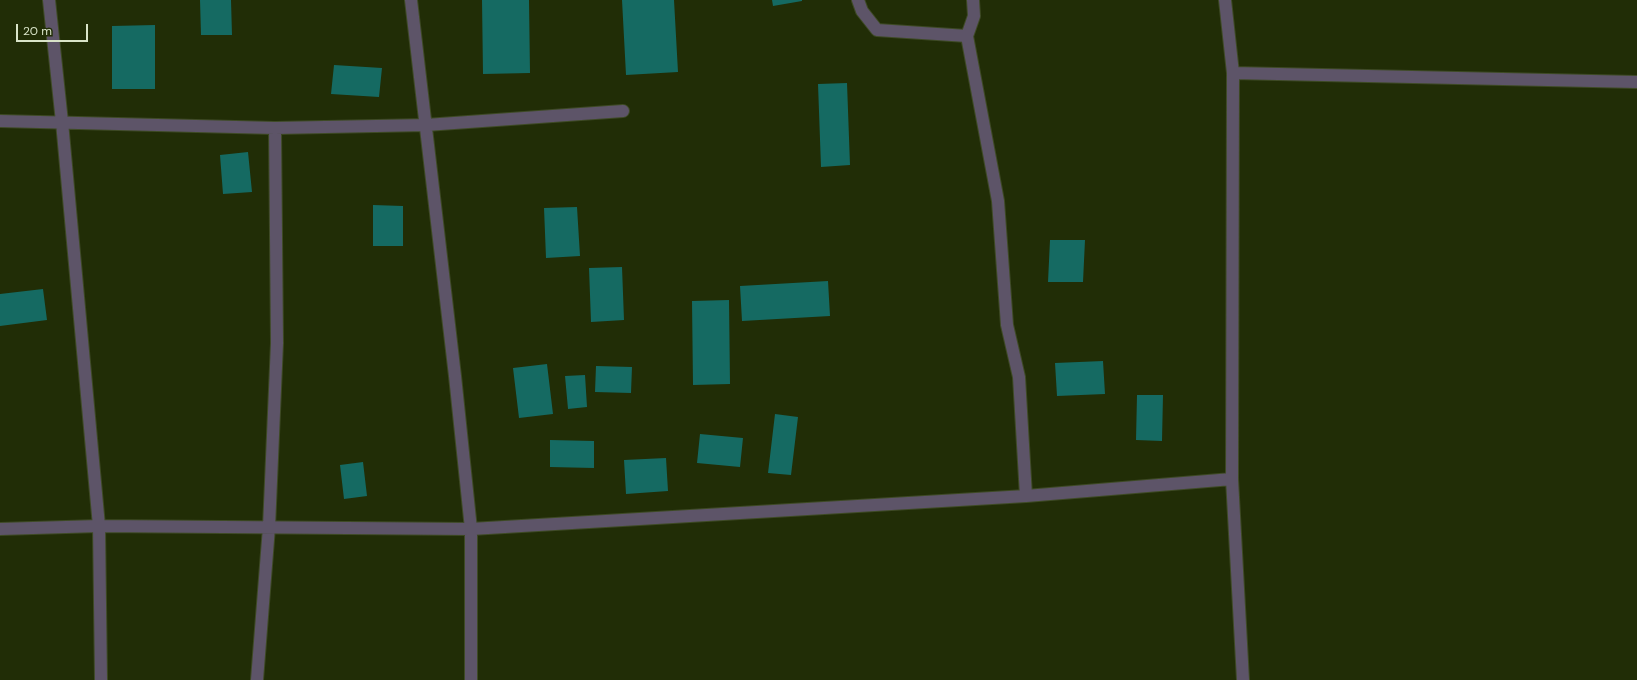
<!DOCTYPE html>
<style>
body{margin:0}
#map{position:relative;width:1637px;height:680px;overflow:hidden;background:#212d06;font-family:"DM Sans",sans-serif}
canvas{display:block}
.scale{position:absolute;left:16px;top:24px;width:72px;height:18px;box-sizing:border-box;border:2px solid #d9e4c8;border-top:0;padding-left:5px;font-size:12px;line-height:14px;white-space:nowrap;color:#d9e4c8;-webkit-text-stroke:3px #212d06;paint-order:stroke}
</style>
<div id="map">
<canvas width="1637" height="680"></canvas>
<div class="scale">20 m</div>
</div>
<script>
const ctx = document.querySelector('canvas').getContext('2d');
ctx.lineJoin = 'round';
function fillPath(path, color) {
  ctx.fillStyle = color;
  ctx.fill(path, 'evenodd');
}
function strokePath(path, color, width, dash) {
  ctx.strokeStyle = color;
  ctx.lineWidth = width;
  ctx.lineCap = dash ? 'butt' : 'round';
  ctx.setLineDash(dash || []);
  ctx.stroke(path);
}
fillPath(new Path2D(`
 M200 0H231L232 35H201Z
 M482 0H529L530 73 483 74Z
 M622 0H674L678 72 626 75Z
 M772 0H802V1L773 6Z
 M155 25V89H112V26Z
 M334 65 382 68 379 97 331 94Z
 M847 83 850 165 821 167 818 84Z
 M248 152 252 192 223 194 220 155Z
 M373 205 403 206V246H373Z
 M577 207 580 256 546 258 544 208Z
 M1050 240H1085L1083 282H1048Z
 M622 267 624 320 591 322 589 268Z
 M828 281 830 316 742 321 740 286Z
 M43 289 47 320 0 326V294Z
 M729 300 730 384 693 385 692 301Z
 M1103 361 1105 394 1057 396 1055 363Z
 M547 364 553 414 519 418 513 368Z
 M596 366 632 367 631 393 595 392Z
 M585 375 587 407 568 409 565 376Z
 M1137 395H1163L1162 441 1136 440Z
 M775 414 798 417 791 475 768 473Z
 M700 434 743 438 740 467 697 463Z
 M550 440 594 441V468L550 467Z
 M666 458 668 491 626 494 624 460Z
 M363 462 367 496 344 499 340 465Z`), '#156a62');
const street = new Path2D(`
 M49 0 62 122 99 526 101 680
 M411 0 455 376 471 529V680
 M858 0 862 11 877 30 967 36 998 201 1007 325 1019 377 1026 496
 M1225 0 1233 73
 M967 36 974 16 973 0
 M0 121 275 128 426 125 623 111
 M0 529 99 526 471 529 1026 496 1232 479
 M257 680 269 527 277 343 275 128
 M1243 680 1232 479 1233 73 1637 82`);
strokePath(street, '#3e4a25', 14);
strokePath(street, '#5d5468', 12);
</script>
